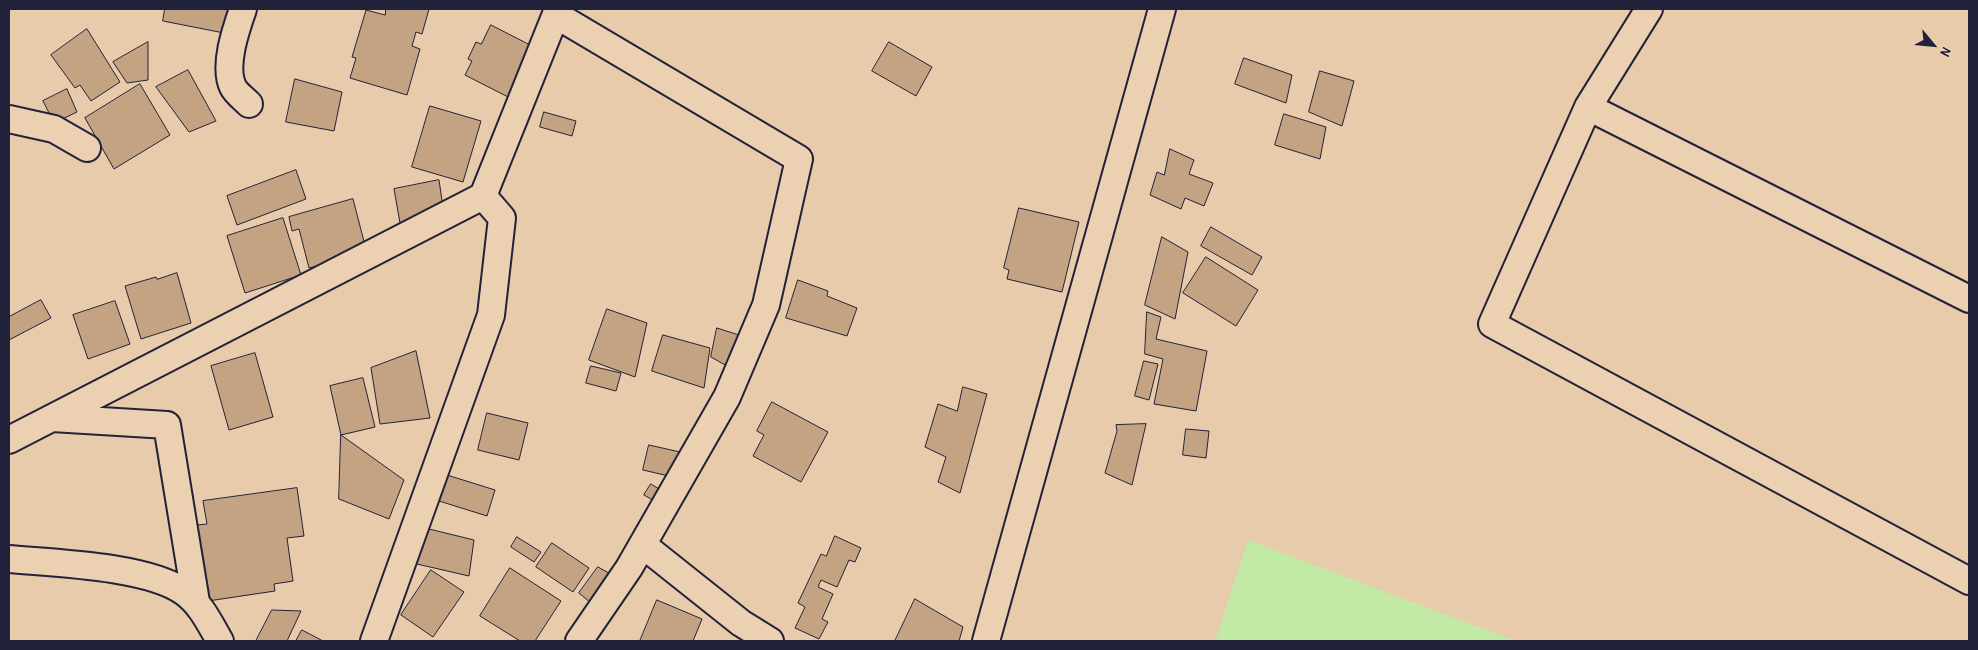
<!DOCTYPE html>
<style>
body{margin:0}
#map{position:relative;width:1978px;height:650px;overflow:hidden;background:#e7cbaa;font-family:"Patrick Hand",sans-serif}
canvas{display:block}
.frame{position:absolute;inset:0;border:10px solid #22223b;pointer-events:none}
.north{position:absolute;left:1908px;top:20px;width:50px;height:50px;-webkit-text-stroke:4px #ebd0b2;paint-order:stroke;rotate:118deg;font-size:14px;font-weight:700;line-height:20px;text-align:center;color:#22223b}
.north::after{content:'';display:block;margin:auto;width:18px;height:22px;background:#22223b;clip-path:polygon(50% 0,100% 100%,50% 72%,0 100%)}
</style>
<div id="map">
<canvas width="1978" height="650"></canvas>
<div class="frame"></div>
<div class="north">N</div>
</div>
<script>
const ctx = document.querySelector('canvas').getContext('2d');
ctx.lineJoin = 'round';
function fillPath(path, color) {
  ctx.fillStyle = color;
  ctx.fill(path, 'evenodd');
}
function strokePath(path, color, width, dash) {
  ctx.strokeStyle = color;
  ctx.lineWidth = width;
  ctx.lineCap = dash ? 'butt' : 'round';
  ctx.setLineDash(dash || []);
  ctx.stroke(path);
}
fillPath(new Path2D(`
 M1248 540 1516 641H1215Z`), '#c2eaa5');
const building = new Path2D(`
 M165 9H235L229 34 163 21Z
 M386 9H429L422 34 416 32 412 46 420 49 407 95 350 78 356 58 352 57 366 10 385 15Z
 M491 25 538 49 512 99 465 75 472 61 468 59 476 42 481 44Z
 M87 29 120 82 91 101 80 85 75 88 51 55Z
 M148 42V80L127 83 113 62Z
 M889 42 932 67 916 96 872 71Z
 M1244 58 1292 75 1286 103 1235 84Z
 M188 70 216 121 189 132 156 87Z
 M1320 71 1354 81 1342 126 1309 112Z
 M295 79 342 92 334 131 286 122Z
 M140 84 170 135 114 169 85 118Z
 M67 89 77 112 54 123 43 101Z
 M430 106 481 121 463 182 412 167Z
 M544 112 576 121 572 136 540 127Z
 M1284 114 1326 127 1320 159 1275 145Z
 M1170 149 1194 160 1189 174 1213 183 1204 206 1185 198 1181 209 1150 195 1157 172 1164 175Z
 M296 170 306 199 237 225 227 196Z
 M439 180 444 214 400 223 394 189Z
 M353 199 367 253 309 268 299 229 292 231 289 217Z
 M1019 208 1079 222 1062 292 1007 279 1009 270 1004 268Z
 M283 218 301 275 245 293 227 236Z
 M1211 227 1262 257 1252 275 1201 246Z
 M1162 237 1188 252 1175 319 1145 305Z
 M1206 257 1258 290 1236 326 1183 293Z
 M177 273 191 323 141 339 125 286 156 277 157 279Z
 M798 280 828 291 827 296 857 308 847 336 786 318Z
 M41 300 51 318 9 340V317Z
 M115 301 130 344 88 359 73 315Z
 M607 309 647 323 635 377 589 360Z
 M1147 312 1161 317 1156 339 1207 351 1196 411 1154 404 1163 359 1145 354Z
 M717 328 745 337 734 370 711 357Z
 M663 335 710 348 704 388 652 371Z
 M416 351 430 418 380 424 371 368Z
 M255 353 273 417 229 430 211 366Z
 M1144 361 1158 364 1149 400 1135 396Z
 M591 366 621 373 616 391 586 383Z
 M363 378 375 427 341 435 330 386Z
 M963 387 987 394 960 493 938 482 946 457 925 447 938 404 957 411Z
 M772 402 828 432 801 482 753 456 764 435 757 431Z
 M487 413 528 423 519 460 478 450Z
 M1146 424 1132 485 1105 473 1117 431 1116 425Z
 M1186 429 1209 431 1206 458 1183 455Z
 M341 435 404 480 389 519 339 499Z
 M649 445 680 452 673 477 643 470Z
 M447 475 495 490 487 516 439 501Z
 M651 484 662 491 656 502 644 495Z
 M297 488 304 536 287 538 293 581 274 584 275 591 208 601 197 525 207 524 203 501Z
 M425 528 474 540 469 576 417 564Z
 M835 536 861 548 855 562 849 560 837 587 821 580 818 587 833 594 822 619 828 622 819 639 795 628 805 607 798 603 821 554 826 556Z
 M517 537 541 552 534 562 511 547Z
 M552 543 589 568 573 592 536 567Z
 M598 567 618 578 599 610 579 593Z
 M510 568 561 601 535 641H520L480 616Z
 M431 570 464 592 433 637 401 615Z
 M915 599 963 627 959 641H895Z
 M657 600 702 619 693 641H640Z
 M272 610 301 611 287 641H256Z
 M302 630 323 641H296Z`);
fillPath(building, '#c3a381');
strokePath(building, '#22223b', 1);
const street = new Path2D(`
 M243 9C236 29 223 66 233 87 236 93 244 99 249 104
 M1649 9 1588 107 1492 324 1969 581
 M556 15 799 159 766 305 727 397 629 568 579 641
 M1588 107 1969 299
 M9 119 54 129 87 148
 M52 418 167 425 196 602
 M9 440 483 196 558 9
 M643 545 741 623 770 641
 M9 559C55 563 148 566 184 592 201 604 210 624 220 641
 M374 641 491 315 502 218 483 196
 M986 641 1162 9`);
strokePath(street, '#22223b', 30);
strokePath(street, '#ebd0b2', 26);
</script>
